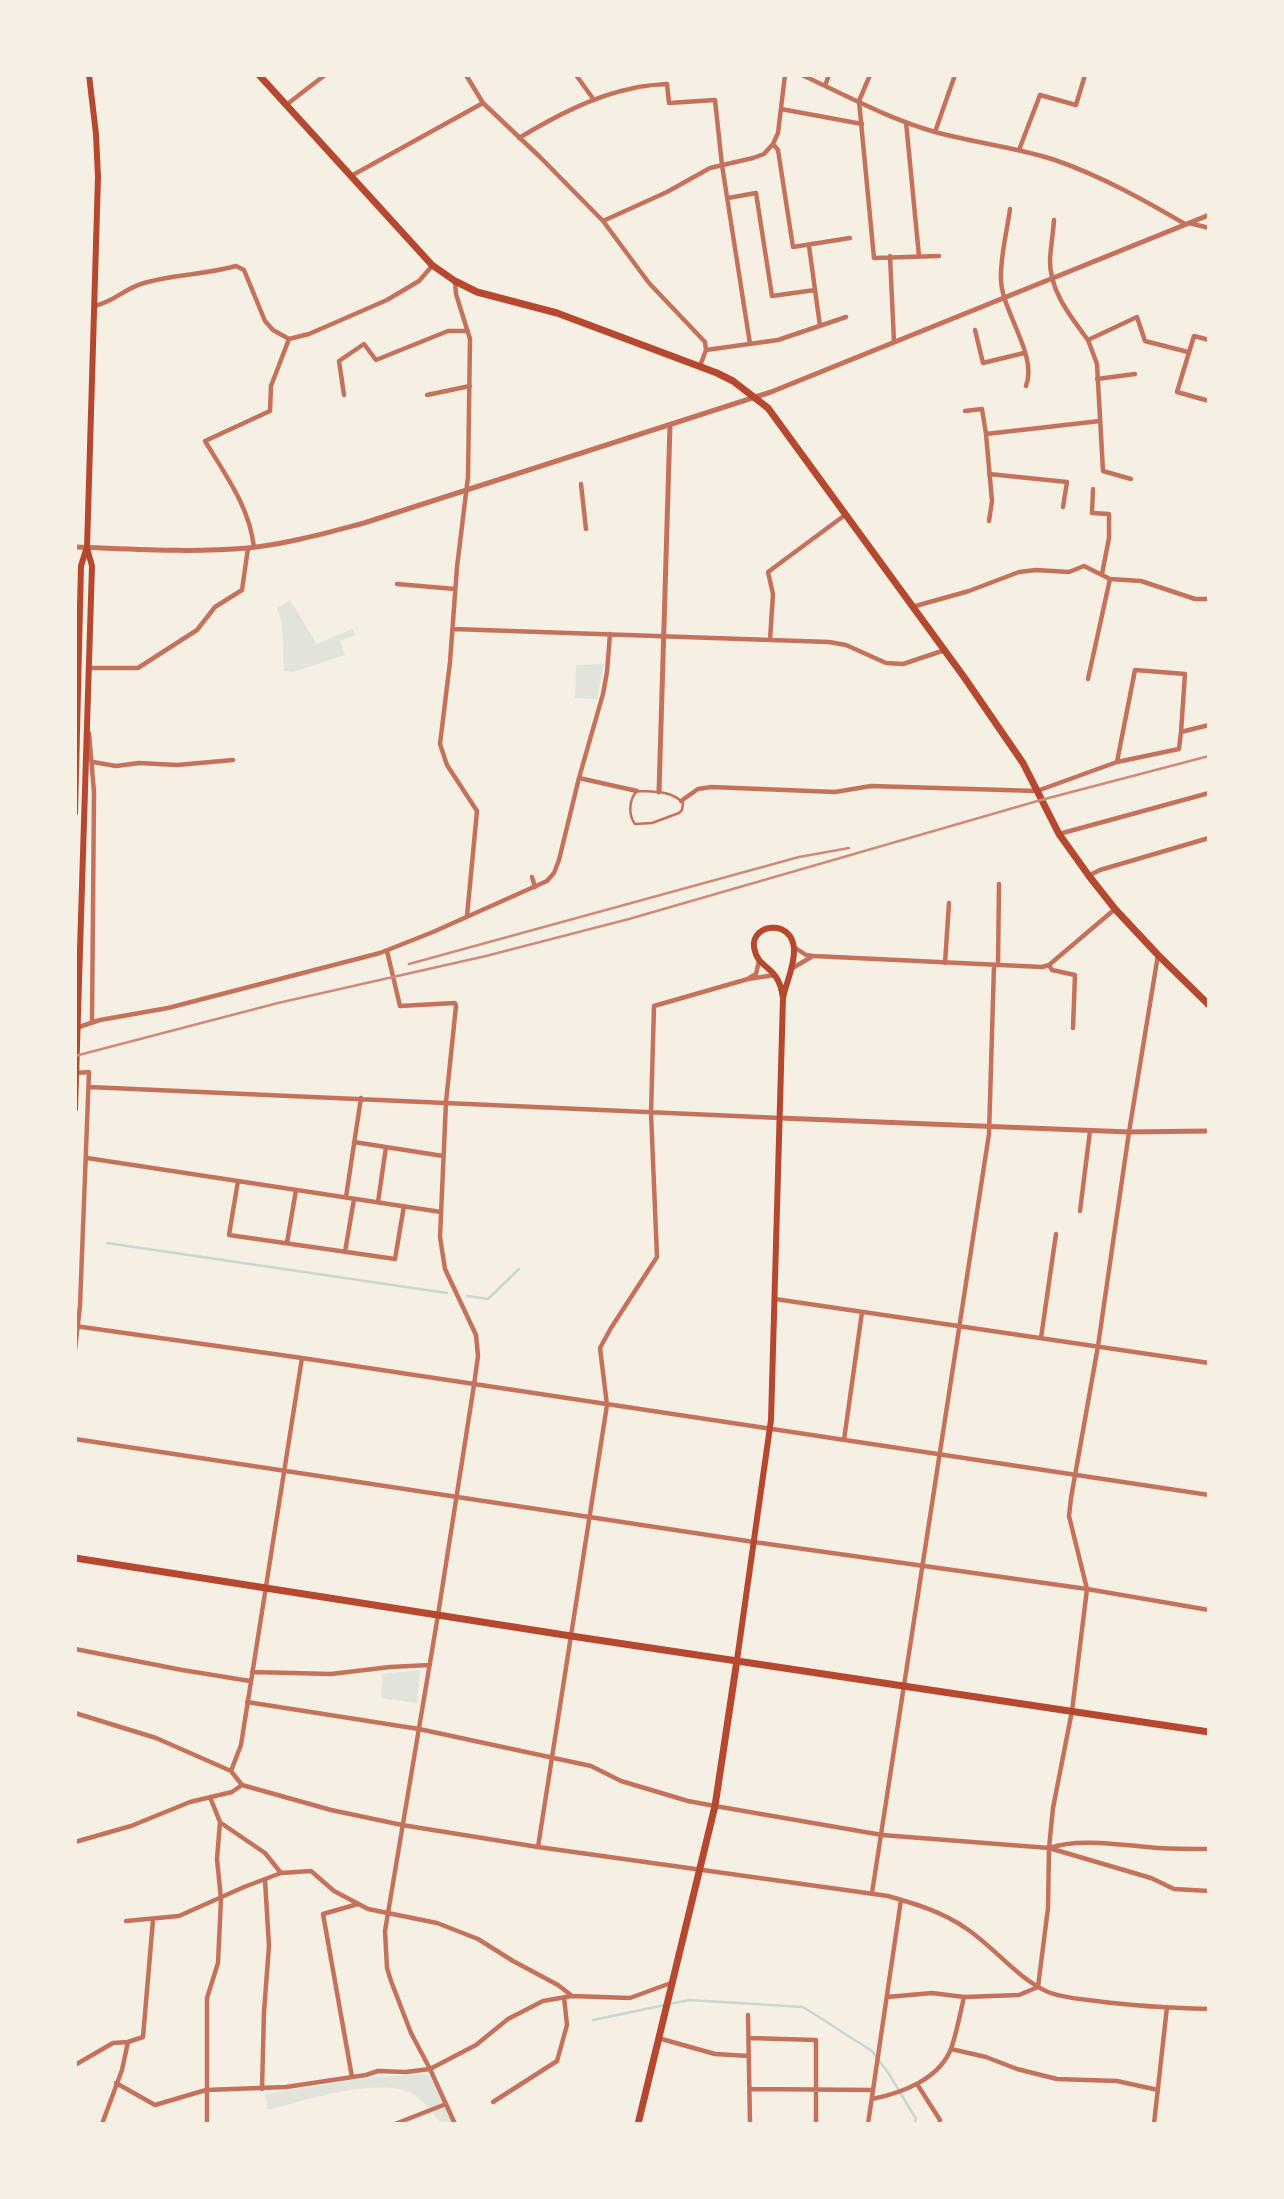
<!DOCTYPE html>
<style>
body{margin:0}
#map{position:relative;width:1284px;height:2199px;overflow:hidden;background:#f6efe4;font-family:Mulish,sans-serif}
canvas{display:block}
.frame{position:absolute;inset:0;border:77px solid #f6efe4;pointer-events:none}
</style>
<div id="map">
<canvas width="1284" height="2199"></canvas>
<div class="frame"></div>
</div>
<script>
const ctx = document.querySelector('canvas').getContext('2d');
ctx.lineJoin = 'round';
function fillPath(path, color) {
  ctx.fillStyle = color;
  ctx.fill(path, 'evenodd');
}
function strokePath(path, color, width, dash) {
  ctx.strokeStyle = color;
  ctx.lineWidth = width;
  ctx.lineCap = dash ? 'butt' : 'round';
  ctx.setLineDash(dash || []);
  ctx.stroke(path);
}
fillPath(new Path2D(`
 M290 600 317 644 352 629 356 635 340 641 345 655 293 672 284 671 282 623 277 608Z
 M604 664 597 699 575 698 576 665Z
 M420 1670 417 1703 381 1698 383 1674Z
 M424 2074 432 2077 453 2124H442C434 2115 426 2103 416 2096 385 2074 303 2101 268 2110L265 2094 373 2077Z`), '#e2e4dc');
strokePath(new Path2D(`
 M107 1243 447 1293
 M467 1296 488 1299 519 1269
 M593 2020 689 2000 803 2007 872 2051 889 2074 916 2119 915 2124`), '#c9d6d2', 2.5);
strokePath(new Path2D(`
 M637 791C653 792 671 790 683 803L682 810 679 813 652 823 635 824C628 815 629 799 637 791Z`), '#c5725c', 2.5);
strokePath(new Path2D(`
 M466 75 483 103 540 157 603 221 649 283 705 342 706 350 700 366
 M576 75 594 100
 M802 75C845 95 889 119 935 132 975 143 1016 147 1055 160 1101 176 1144 200 1185 224
 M870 75 859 101 874 258 939 256
 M825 86 829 75
 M286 105 325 75
 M781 109 862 124
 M906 122 919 256
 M935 132 955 75
 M519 138C554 117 593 96 634 88 645 85 656 85 667 84L669 103 715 100 722 165 750 344
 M773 144 778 150 793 247 850 238
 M1019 150 1040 95 1076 105 1085 75
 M351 176 483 103
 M728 198 756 193 772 296 815 290
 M1010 209C1007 232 1000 257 1001 280 1002 312 1038 355 1026 386
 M1054 220C1053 233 1051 246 1050 259 1049 290 1070 316 1088 340L1137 317 1145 341 1188 352
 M603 221 667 192 710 168 753 158 764 154 773 144 778 133 785 75
 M1189 223 1209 228
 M809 246 820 326
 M890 256 894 342
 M455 281 456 294 470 339 468 477 457 567 450 662 440 744 447 765 477 811 467 916
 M94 306C114 302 125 288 144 283 174 274 204 275 236 266L244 270 265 321 273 330 289 339 309 334 387 300 419 281 432 266
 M975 330 983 363 1024 353
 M1088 340 1097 364 1103 471 1131 479
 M1209 340 1194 336 1177 392 1209 401
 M706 350 778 340 846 317
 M1097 379 1135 374
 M344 395 339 361 364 344 376 360 448 331H468
 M427 395 470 386
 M965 411 982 409 986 434 1100 421
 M986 434 992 501 989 521
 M989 474 1067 482 1063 507
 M581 484 586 529
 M1093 489 1092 513 1109 514V538L1102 574
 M254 547C249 506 226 476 205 441L270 411 271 386 289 339
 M397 584 455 589
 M912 607 969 591 1019 572 1036 570 1069 572 1084 566 1110 579 1141 581 1195 599H1209
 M453 629 829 642 846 645 886 663 903 664 945 650
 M770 640 773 594 768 572 845 515
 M89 668H138L197 630 215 607 242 590 248 548
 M1088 679 1110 579
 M89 733 94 792 92 1022
 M93 762 116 766 139 763 177 765 233 760
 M1117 762 1179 749 1181 732 1209 725
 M579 778 637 791
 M681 801 698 789 711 787 835 792 871 786 1037 791 1117 762 1135 670 1185 674 1181 732
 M1059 834 1209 793
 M1090 875 1100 870 1209 838
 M532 877 535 887
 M794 947 806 955 814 956 1042 967 1049 965 1115 909
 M387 951 400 1006 455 1003 456 1006 446 1102 440 1237 445 1269 476 1335 478 1356 474 1385 438 1615 385 1931 387 1968 391 1981 411 2033 430 2069 455 2124
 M945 963 949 903
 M998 965 999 884
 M1049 965 1052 970 1075 975 1073 1028
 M791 969 813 956
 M749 978 756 974 759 961
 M76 1028 100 1020 168 1008 380 953 433 932 547 881 554 873 559 860 579 778 603 694 607 672 610 634
 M89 1087 780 1118
 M354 1142 443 1156
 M87 1158 441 1212
 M238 1181 229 1235 395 1259 404 1206
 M346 1197 361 1098
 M378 1202 386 1147
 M1080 1211 1090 1131
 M287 1243 296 1190
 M345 1252 354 1199
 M775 1299 1209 1363
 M75 1326 302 1358 1209 1495
 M1041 1338 1056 1234
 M75 1350 80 1306 89 1072 76 1073
 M75 1439 754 1542 1087 1589 1209 1610
 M844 1440 862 1312
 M75 1649 182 1670 250 1681
 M252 1672 331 1674 390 1667 430 1665
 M247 1702 419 1729 591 1766 621 1781 688 1801 715 1806 882 1835 1049 1848 1053 1808 1072 1711 1087 1589 1069 1516 1071 1498 1098 1346 1129 1132 1158 955
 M75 1713 156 1738 231 1771 242 1785 331 1810 402 1825 538 1847 888 1896C916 1904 943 1912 967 1929 995 1948 1017 1978 1048 1992 1063 1998 1080 1999 1096 2001 1133 2006 1171 2008 1209 2009
 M231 1771 241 1745 302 1358
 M221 1823 265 1853 281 1873
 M75 1842 131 1826 190 1802 232 1792 242 1785
 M538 1847 607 1405 600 1348 611 1328 657 1257 651 1113 654 1006 748 979 775 975
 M1049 1848 1151 1878 1174 1889 1209 1891
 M1050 1848C1078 1837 1129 1846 1159 1848 1176 1849 1192 1849 1209 1849
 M872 1893 989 1134 994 966
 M126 1921 179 1916 244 1887 281 1873 311 1871 334 1891 368 1909 437 1923 478 1939 513 1961 558 1985 572 1996
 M887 1997 932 1993 964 1997 1019 1995 1038 1987 1048 1908 1049 1848
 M748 2015 750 2124
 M658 2038 715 2054 749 2056
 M749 2038 816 2040V2124
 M951 2049 986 2057 1017 2069 1057 2079 1117 2081 1158 2090
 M75 2065 113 2043 128 2042
 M352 2077 323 1914 358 1904
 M116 2083 155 2105 206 2090 286 2087 366 2075 378 2071 406 2072 430 2069 476 2045 508 2019 543 2001 572 1996 630 1998 671 1983
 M917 2084 940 2120 939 2124
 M262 2089 264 2012 269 1946 265 1880
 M750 2089 873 2090
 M872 2099C902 2093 941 2079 952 2046 957 2031 960 2014 964 1997
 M493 2102 557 2061 567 2025 564 1997
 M102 2124 122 2070 128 2042 143 2037 153 1920
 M207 2124V1998L218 1963 221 1899 217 1859 220 1822 210 1797
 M395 2124 446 2104
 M868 2124 901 1900
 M1154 2124 1167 2007`), '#c5725c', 4.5);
strokePath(new Path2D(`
 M75 547C133 549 190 553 248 548 287 544 326 533 364 523L771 392 1209 215
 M659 792 670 425
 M780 1118 1129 1132 1209 1131`), '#c5725c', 5);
strokePath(new Path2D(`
 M75 813 81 566 86 550
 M75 1109 92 566 87 548 98 177 96 134 89 75
 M737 1660 771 1420 783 998C786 983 795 965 794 949 792 918 751 924 754 947 757 965 767 964 776 977 781 984 782 991 783 998`), '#b5482f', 6);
strokePath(new Path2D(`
 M259 75 432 265 455 281 477 292 557 313 717 373 733 381 768 408 964 677 1023 763 1059 834 1089 876 1115 909 1158 955 1209 1005
 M75 1558 571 1636 1209 1732
 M638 2124 715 1806 737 1660`), '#b5482f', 7);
strokePath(new Path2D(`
 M409 964 799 857 849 848
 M75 1056 278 1003 486 956 629 919 1041 800 1209 756`), '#cf8b77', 2.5);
</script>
